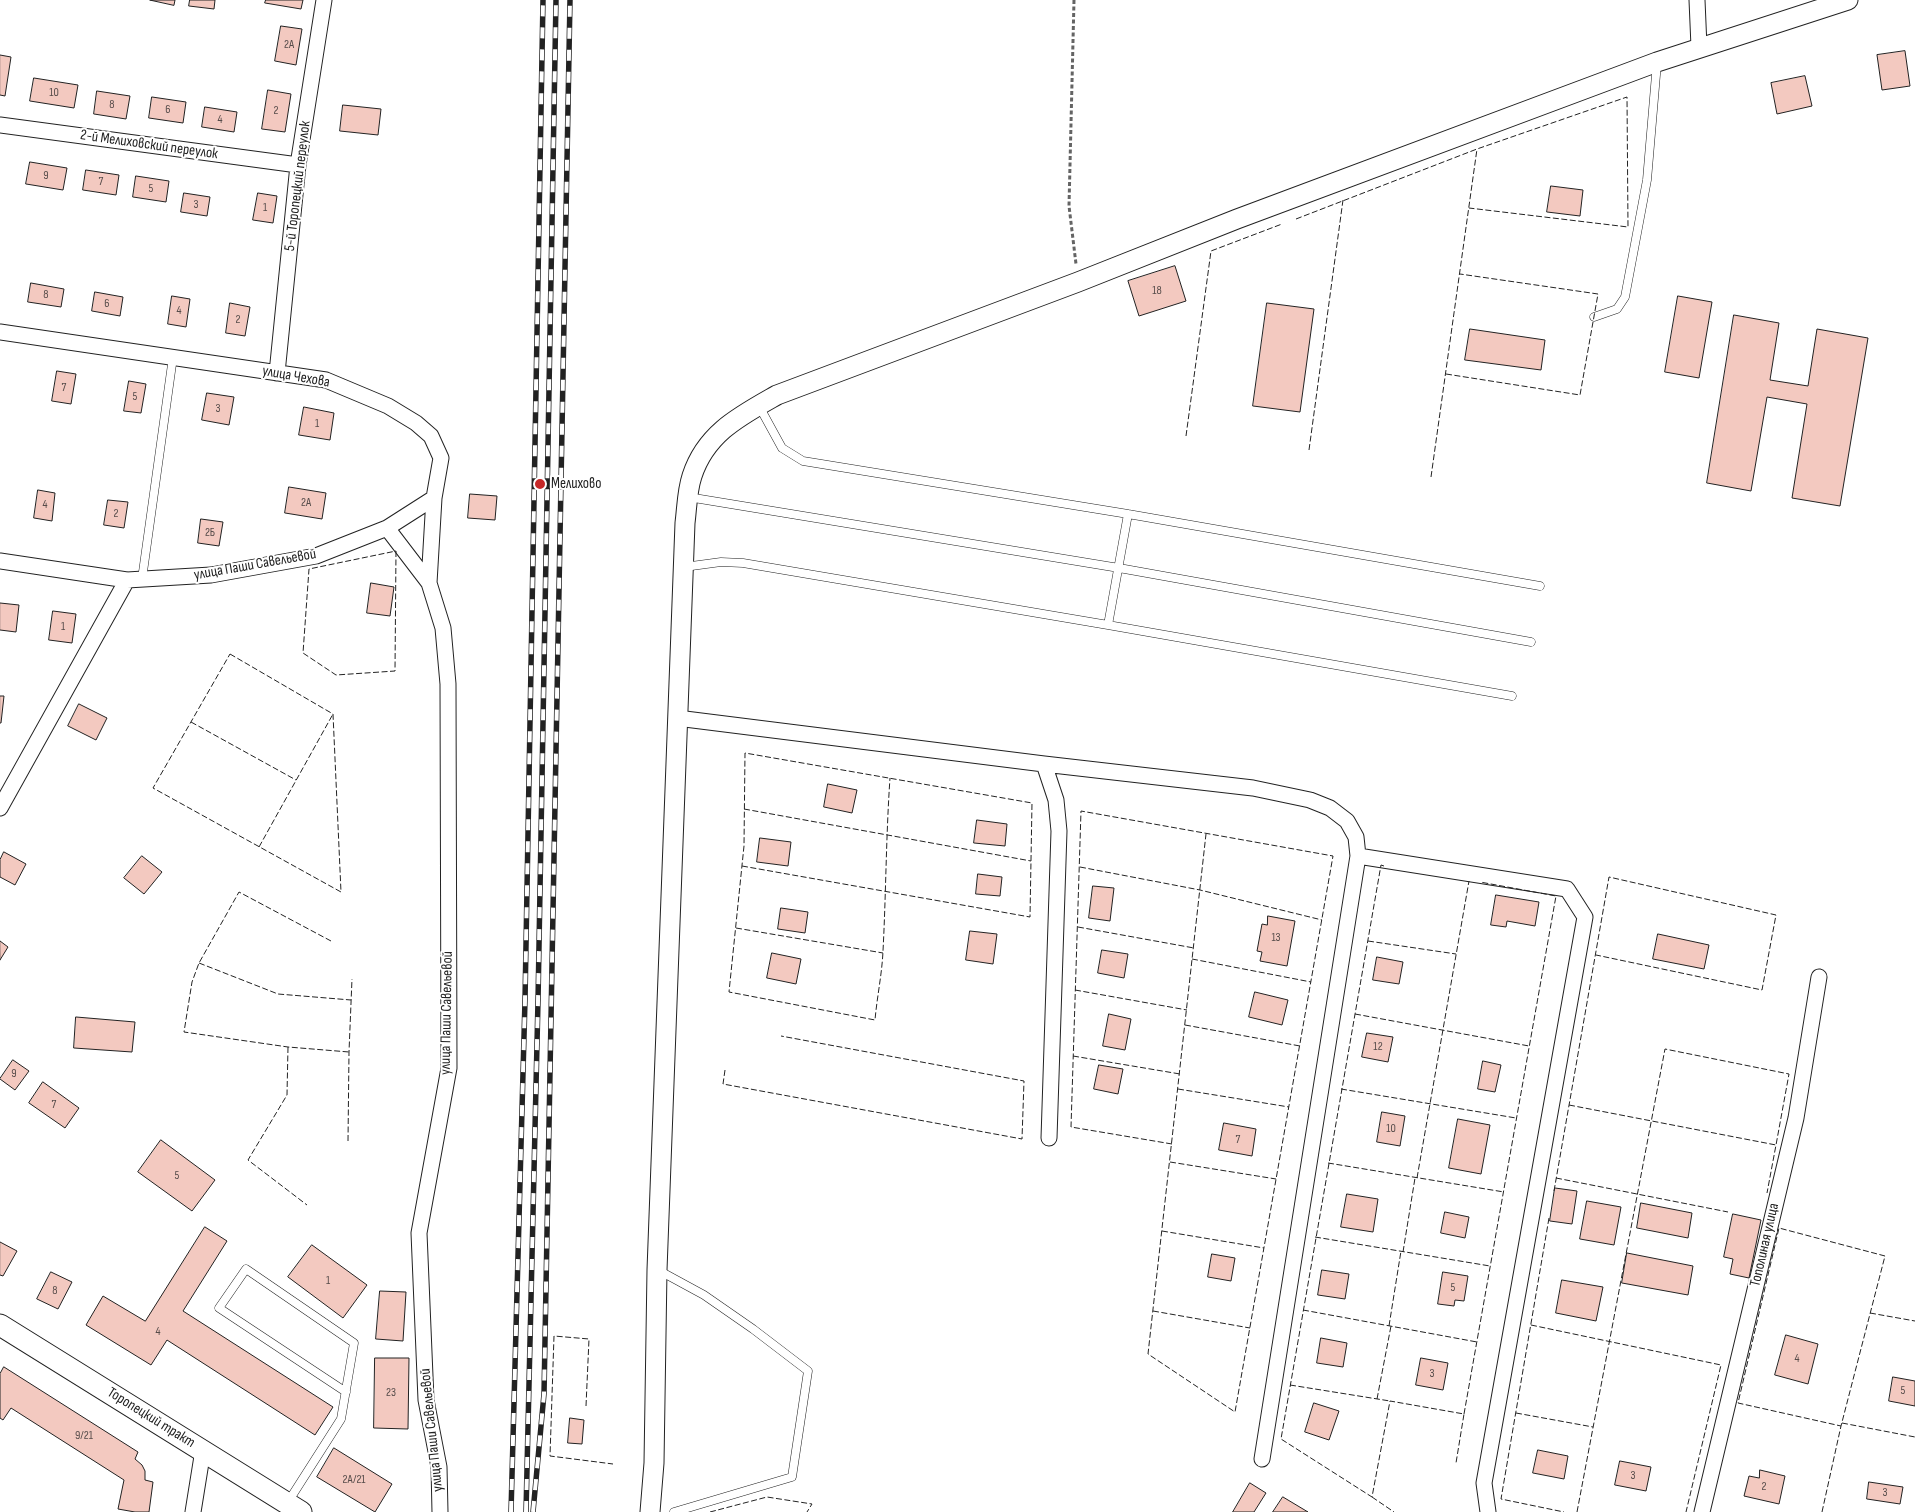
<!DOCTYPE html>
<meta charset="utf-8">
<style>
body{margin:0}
canvas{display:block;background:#fff}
</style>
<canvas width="1915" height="1512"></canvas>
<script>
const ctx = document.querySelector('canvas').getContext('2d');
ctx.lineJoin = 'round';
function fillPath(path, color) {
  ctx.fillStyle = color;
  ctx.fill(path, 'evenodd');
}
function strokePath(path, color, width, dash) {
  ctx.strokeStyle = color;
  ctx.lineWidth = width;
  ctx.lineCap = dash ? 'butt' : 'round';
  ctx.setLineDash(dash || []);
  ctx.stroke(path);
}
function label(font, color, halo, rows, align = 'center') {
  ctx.font = font + ' "Sofia Sans Condensed",sans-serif';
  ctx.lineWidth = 4;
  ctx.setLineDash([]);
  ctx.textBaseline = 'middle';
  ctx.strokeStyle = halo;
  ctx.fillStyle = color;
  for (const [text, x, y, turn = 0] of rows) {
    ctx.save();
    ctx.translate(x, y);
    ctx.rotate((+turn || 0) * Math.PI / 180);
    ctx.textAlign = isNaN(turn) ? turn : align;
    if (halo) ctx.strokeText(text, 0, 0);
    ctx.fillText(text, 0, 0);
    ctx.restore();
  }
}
const building = new Path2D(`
 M150 0H175L174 5Z
 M190 0H215L214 9 189 6Z
 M266 0H303L301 9 265 3Z
 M281 26 302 29 296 65 275 61Z
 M1905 51 1910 86 1882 90 1877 55Z
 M0 55 11 57 5 96 0 95Z
 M1805 76 1812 106 1777 114 1771 83Z
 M34 78 78 85 74 108 30 101Z
 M268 90 291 94 285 132 262 129Z
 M97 91 130 96 126 119 94 114Z
 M152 97 186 102 183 123 149 118Z
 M343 105 381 109 378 135 340 131Z
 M205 107 237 112 234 132 202 127Z
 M30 162 67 168 63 190 26 184Z
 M86 170 119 175 116 195 83 190Z
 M136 176 169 181 166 202 133 197Z
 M1551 186 1583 190 1580 216 1547 212Z
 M184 193 210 197 207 216 181 212Z
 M258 193 277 196 273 223 253 220Z
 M1175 266 1186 301 1139 316 1128 281Z
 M31 283 64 289 61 307 28 302Z
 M95 292 123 297 120 316 92 311Z
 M172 296 190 299 186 327 168 324Z
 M1678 296 1712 302 1699 378 1665 372Z
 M230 303 250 307 245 336 226 333Z
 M1267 303 1314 309 1300 412 1253 406Z
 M1734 315 1779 323 1770 380 1808 386 1817 329 1868 338 1840 506 1792 498 1807 404 1767 397 1751 491 1707 483Z
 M1470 329 1545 340 1541 370 1465 360Z
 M57 371 76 374 71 404 52 401Z
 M129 381 146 384 141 413 124 411Z
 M207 393 234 397 229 425 202 420Z
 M304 407 334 413 330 440 299 435Z
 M289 487 326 493 322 519 285 513Z
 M38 490 55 493 52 521 34 518Z
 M470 494 497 496 495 520 468 518Z
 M108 500 128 502 124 528 104 525Z
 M201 519 223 522 219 546 198 543Z
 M371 583 394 587 390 616 367 613Z
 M0 603 19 605 16 632 0 630Z
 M53 611 76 614 72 643 49 640Z
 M0 696H4L1 723H0Z
 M79 704 107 718 96 740 68 726Z
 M828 784 857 790 852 813 824 807Z
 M977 820 1007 824 1005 846 974 843Z
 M760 838 791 842 788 866 757 862Z
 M4 852 26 864 15 885 0 877V860Z
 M142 856 162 872 144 894 124 878Z
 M978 874 1002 877 1000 896 976 894Z
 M1093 886 1114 888 1110 921 1089 918Z
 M1496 895 1539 902 1535 926 1507 921 1506 927 1491 925Z
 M781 908 808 912 805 933 778 929Z
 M1268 916 1295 921 1287 966 1260 961 1262 952 1257 951 1262 924 1267 925Z
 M970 931 997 934 993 964 966 960Z
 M1658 934 1709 945 1704 969 1653 959Z
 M0 941 8 947 0 960Z
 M1102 950 1128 954 1124 978 1098 973Z
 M772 953 801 959 796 984 767 978Z
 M1377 957 1403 962 1399 984 1373 980Z
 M1255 992 1288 1000 1282 1025 1249 1017Z
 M1109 1014 1131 1019 1125 1050 1103 1046Z
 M76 1017 135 1022 132 1052 74 1048Z
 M1367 1033 1393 1037 1388 1062 1362 1057Z
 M13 1060 29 1071 15 1090 0 1079Z
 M1483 1061 1501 1065 1495 1092 1478 1089Z
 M1099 1065 1123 1069 1118 1094 1094 1089Z
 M43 1082 79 1108 65 1128 29 1103Z
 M1382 1112 1405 1116 1400 1146 1377 1142Z
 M1458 1119 1490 1125 1481 1174 1449 1168Z
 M1224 1123 1256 1129 1252 1156 1219 1150Z
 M161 1140 215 1180 192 1211 138 1172Z
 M1555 1188 1577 1191 1572 1224 1550 1221Z
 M1347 1194 1378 1199 1373 1232 1341 1227Z
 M1587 1201 1621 1207 1614 1245 1580 1239Z
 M1641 1203 1692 1213 1688 1238 1637 1228Z
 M1445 1212 1469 1217 1465 1238 1441 1233Z
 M1733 1214 1761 1220 1749 1278 1730 1274 1733 1259 1724 1257Z
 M205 1227 227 1241 183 1311 333 1407 315 1435 167 1340 151 1365 86 1325 103 1296 145 1321Z
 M0 1242 17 1251 3 1276 0 1275Z
 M312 1245 367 1285 343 1318 288 1277Z
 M1627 1253 1693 1266 1688 1295 1622 1283Z
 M1212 1254 1235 1258 1231 1281 1208 1277Z
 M1322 1270 1349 1274 1345 1299 1318 1295Z
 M51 1272 72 1282 58 1309 37 1299Z
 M1443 1272 1468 1276 1464 1301 1455 1300 1454 1306 1438 1304Z
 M1562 1280 1603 1287 1596 1321 1556 1313Z
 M380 1291 406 1292 403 1341 376 1339Z
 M1786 1335 1818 1344 1808 1384 1775 1375Z
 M1321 1338 1347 1343 1343 1367 1317 1363Z
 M375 1358H409L408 1429 374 1428Z
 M1421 1358 1448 1363 1443 1390 1416 1385Z
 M4 1367 138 1452 135 1459 142 1465 145 1471V1480L153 1482 149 1512H135L118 1509 124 1480 11 1408 3 1420 0 1418V1374Z
 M1893 1377 1915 1381V1406L1889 1401Z
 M1314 1403 1339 1411 1329 1440 1305 1432Z
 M570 1418 584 1420 582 1444 568 1443Z
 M334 1448 392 1484 375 1512 317 1477Z
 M1538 1450 1568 1456 1564 1479 1533 1473Z
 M1620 1461 1651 1467 1646 1491 1615 1485Z
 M1760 1470 1785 1476 1779 1504 1744 1496 1749 1476 1759 1478Z
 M1869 1482 1903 1487 1900 1504 1867 1499Z
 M1250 1483 1266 1493 1254 1512H1233Z
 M1283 1497 1308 1512H1273Z`);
fillPath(building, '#f3c9c0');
strokePath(building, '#222', 1);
const service = new Path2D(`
 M1594 317 1617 309 1625 297 1647 180 1657 63
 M759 406 782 448 803 461 1128 514 1540 586
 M688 497 1119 568 1531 642
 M684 567 721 562 743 563 1108 625 1512 696
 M142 579 173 357
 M1108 625 1128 514
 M658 1270 704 1295 753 1329 808 1371 792 1477 674 1512
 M288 1502 341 1419 354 1343 246 1269 219 1308 346 1392`);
const minor = new Path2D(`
 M1697 0 1699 47
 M0 125 298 165
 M0 332 326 380 388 406 416 423 431 436 441 458 434 498 429 583
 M277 373 298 165 324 0
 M387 528 429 583 443 628 448 684 449 1068 419 1233 426 1400 439 1467 440 1512
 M0 561 127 580 211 575 316 556 387 528 434 498
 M677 718 1044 764 1253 788 1310 800 1330 808 1347 821 1356 837 1358 856 1262 1459
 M1044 764 1056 800 1059 831 1049 1138
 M0 808 127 580
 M1358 856 1567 889 1585 917 1484 1483 1488 1512
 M193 1512 203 1450
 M1702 1512 1796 1118 1819 977`);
const tertiary = new Path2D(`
 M650 1512 654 1463 657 1270 685 523C687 507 687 491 692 476 706 433 740 416 777 395L1078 282 1237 219 1657 62 1848 0`);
const secondary = new Path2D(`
 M0 1325 301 1512`);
strokePath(service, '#222', 9);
strokePath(minor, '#222', 17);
strokePath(tertiary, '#222', 21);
strokePath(secondary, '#222', 23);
strokePath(new Path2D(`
 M1074 0 1069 206 1076 264`), '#646464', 3, [4, 2.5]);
strokePath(service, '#fff', 8);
strokePath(minor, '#fff', 15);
strokePath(tertiary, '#fff', 19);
strokePath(secondary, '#fff', 21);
const rail = new Path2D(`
 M511 1512 525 1000 543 0
 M526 1512 538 1001 556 0
 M533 1512 544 1394 570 0`);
strokePath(rail, '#222', 5.5);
strokePath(rail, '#fff', 4, [11]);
strokePath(new Path2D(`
 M1296 219 1477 149 1627 97 1628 227 1469 208
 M1446 374 1580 395 1598 294 1460 274
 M1186 436 1211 251 1282 224
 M1309 450 1343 200
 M1431 477 1477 149
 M396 551 395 671 336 675 303 653 309 569Z
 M230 654 333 714 341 892 153 788Z
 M191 722 296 780
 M744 809 1031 861
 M259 847 333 714
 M742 866 1030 917 1032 803 745 753 744 846 729 992 875 1020C877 997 882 974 883 951 886 894 886 836 890 778
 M1384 866 1381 865 1281 1439 1372 1497 1390 1401 1464 1414 1456 1463
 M1080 867 1200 890 1322 920
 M1078 927 1194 948
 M736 928 883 953
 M331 941 239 892 199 963 192 982 184 1032 288 1047 349 1052
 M1368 941 1456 954
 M1192 959 1311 982
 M199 963 278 994 351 1000
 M1075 990 1187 1010
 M1355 1014 1529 1046
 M1185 1025 1300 1046
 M288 1047 287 1095 248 1160 307 1205
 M1073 1056 1180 1074
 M725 1070 723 1084 1022 1139 1024 1081 781 1036
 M1178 1089 1289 1107
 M1341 1089 1516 1118
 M1569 1105 1776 1145 1767 1193
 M348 1141 349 1052 352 979
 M1172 1144 1071 1127 1081 811 1333 856 1235 1412 1148 1354 1206 834
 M1170 1162 1276 1179
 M1328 1163 1504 1192
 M1417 1178 1469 881
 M1556 1178 1728 1212
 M1554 1191 1609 877 1776 915 1762 990 1596 955
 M1549 1218 1501 1499 1564 1512
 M1162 1231 1264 1248
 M1315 1237 1490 1266
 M1403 1252 1415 1178
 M1303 1310 1477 1342
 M1153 1311 1250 1328
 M1870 1313 1915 1321
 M1531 1325 1721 1365 1686 1512
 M1389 1326 1401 1251
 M1290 1385 1390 1401
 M1377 1399 1391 1326
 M586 1406 589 1339 554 1336 550 1456 613 1464
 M1516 1413 1593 1427
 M1464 1414 1556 896 1480 882
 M1842 1423 1915 1437
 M1372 1497 1394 1512
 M710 1512 767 1497 812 1504 807 1512
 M1577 1512 1665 1049 1789 1074 1776 1145
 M1822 1512 1841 1426 1885 1256 1779 1228 1738 1403 1841 1426`), '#222', 1, [6, 2.5]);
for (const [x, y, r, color] of [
 [540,484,6,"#c62828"]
]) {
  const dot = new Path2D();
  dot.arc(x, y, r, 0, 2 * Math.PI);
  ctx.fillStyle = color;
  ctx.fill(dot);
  strokePath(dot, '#fff', 2);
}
label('12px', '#564c4a', null, [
 ["2А",289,45],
 ["10",54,93],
 ["8",112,105],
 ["6",168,110],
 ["2",276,111],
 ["4",220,120],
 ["9",46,176],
 ["7",101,182],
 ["5",151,189],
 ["3",196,205],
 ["1",265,208],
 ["18",1157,291],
 ["8",46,295],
 ["6",107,304],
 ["4",179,311],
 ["2",238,320],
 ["7",64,388],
 ["5",135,397],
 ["3",218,409],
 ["1",317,424],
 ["2А",306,503],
 ["4",45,505],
 ["2",116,514],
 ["2Б",210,533],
 ["1",63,627],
 ["13",1276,938],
 ["12",1378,1047],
 ["9",14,1074],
 ["7",54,1105],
 ["10",1391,1129],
 ["7",1238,1140],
 ["5",177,1176],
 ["1",328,1281],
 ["5",1453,1288],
 ["8",55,1291],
 ["4",158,1332],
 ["4",1797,1359],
 ["3",1432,1374],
 ["5",1903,1391],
 ["23",391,1393],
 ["9/21",84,1436],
 ["3",1633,1476],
 ["2А/21",354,1480],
 ["2",1764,1487],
 ["3",1885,1493]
]);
label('15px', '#222', '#fff', [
 ["2-й Мелиховский переулок",149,145,8],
 ["5-й Торопецкий переулок",298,186,-83],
 ["улица Чехова",296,377,10],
 ["улица Паши Савельевой",255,565,-10],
 ["улица Паши Савельевой",447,1013,-89],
 ["Тополиная улица",1765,1245,-77],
 ["Торопецкий тракт",151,1418,32],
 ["улица Паши Савельевой",432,1430,-96]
]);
label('15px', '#222', '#fff', [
 ["Мелихово",551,484]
], 'left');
</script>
